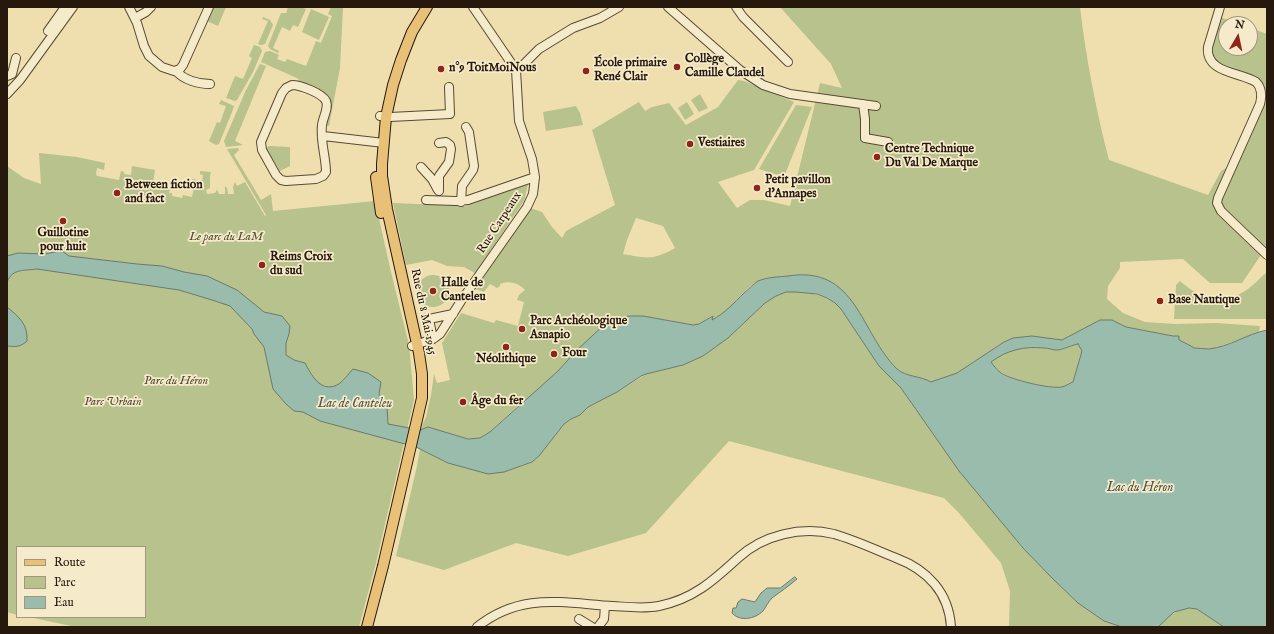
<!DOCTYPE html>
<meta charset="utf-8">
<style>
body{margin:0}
#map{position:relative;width:1274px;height:634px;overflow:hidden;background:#efdfae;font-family:"IM FELL English",serif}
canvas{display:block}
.frame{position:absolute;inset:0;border:8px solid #26180c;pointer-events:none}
.legend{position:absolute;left:16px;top:546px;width:130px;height:72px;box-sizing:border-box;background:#f5eaca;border:1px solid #a2967e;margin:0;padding:5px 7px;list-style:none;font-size:12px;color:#26180c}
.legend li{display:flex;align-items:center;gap:8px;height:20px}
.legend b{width:20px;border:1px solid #a2967e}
.north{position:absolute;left:1218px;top:16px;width:40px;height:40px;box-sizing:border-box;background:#f5eaca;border:1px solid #a2967e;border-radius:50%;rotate:9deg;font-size:11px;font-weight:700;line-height:16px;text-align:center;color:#26180c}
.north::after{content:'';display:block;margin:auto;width:14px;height:18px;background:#8f2418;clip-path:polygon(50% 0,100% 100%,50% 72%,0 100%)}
</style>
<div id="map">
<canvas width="1274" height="634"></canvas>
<div class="frame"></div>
<ul class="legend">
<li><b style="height:5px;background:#e8c077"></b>Route</li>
<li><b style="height:11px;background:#b7c28c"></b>Parc</li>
<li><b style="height:11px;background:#9abcac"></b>Eau</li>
</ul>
<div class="north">N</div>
</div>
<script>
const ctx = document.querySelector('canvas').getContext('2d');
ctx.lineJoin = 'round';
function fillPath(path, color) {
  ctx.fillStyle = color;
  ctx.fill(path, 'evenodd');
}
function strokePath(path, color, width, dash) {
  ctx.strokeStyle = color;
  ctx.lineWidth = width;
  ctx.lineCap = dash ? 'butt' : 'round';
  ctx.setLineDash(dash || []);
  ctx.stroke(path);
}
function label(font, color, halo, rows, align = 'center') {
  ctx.font = font + ' "IM FELL English",serif';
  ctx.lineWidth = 3.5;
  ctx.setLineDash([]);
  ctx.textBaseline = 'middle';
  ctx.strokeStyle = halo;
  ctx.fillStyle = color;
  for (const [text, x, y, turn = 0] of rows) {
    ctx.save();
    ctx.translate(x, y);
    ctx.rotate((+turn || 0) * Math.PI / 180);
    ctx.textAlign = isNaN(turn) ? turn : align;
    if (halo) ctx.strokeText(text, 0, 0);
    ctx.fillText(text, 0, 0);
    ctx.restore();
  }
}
fillPath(new Path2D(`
 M213 7H226L218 26 207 21Z
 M288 7H300L306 9 298 27 293 25 290 31 282 27 273 48 279 51 278 53 270 49 268 46 281 13H286Z
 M331 7H343L340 68 329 126H327V97L325 93 298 81 299 79 261 62 265 52 270 51 279 55 277 59 285 62 287 59 306 66 316 41 321 43 332 16 328 14Z
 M780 7H1080C1086 58 1096 110 1109 160L1208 195 1221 171 1226 168 1228 181 1262 106 1265 96V86C1262 83 1259 79 1256 77 1244 69 1215 73 1211 53 1209 42 1217 28 1220 17L1239 24H1226V48H1250V28L1267 34V246L1242 283H1210L1183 259 1120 262V268L1108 286 1107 299 1123 313 1145 322 1175 324 1216 323 1260 326 1259 332 1219 347 1210 349 1193 348 1191 346 1179 340V336H1173L1126 327 1112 320H1100L1062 340 1032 336 1013 338 1004 342 957 373 931 382C921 376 905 377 897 369 860 333 856 265 788 276 778 277 767 278 758 281 749 285 738 299 731 306 726 312 719 316 712 320V316L699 324 693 325 643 316 576 351 558 371 529 398 520 404 490 432 480 438 463 439 428 427 420 430 426 417 431 395 434 374 437 383 450 380 442 343 461 313 494 323 496 320 518 326 524 302 517 300 519 295 525 290C519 283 509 280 500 284V286L497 288 490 284 484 292 476 289 530 208 542 212 552 227 562 238 566 231 615 205 592 130 639 102 645 111 652 107 669 103 686 125 718 107 738 80 744 81 794 102 754 170 718 182 737 208 750 200H764L790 206 820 83 842 88 831 64ZM636 218 663 226 675 248C653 261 646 258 623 254L627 240Z
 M311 9 329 17 319 40 302 32Z
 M263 17 270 20 273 25 265 44 261 45 258 44 268 21 262 19Z
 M254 45 260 47 262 51 253 72 237 100 235 101 226 98 235 76 243 79 252 58 249 56Z
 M260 64 266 66 235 141 243 145 226 147 224 141 246 90Z
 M700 94 708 108 699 112 691 100Z
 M221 100 234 106 232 112 219 144 216 145 209 141 217 122 220 123 226 106 219 104Z
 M687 102 694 114 685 120 678 108Z
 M796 105 812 107 784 177 759 169Z
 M576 106 580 113 583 125 546 131 543 112Z
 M269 146 290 147V166L280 171 266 148Z
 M238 148 239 150 234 155 261 200 271 194 273 211 375 201 391 272 409 345 414 400 376 563 359 627H76L29 617H145V547H17V615L7 612V166L24 178 41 184 39 153 77 157 105 163 104 170 97 168 96 174 97 176 119 180 121 171 124 172V174L131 175 132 166 155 170 153 183 159 184V187L170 189 169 193H172V196L182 198 183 195 192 197 194 187 191 186 192 179 202 181 203 175 200 174V171L211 172 210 176V188L206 190 207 194 215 193 217 190 216 187 219 194H225V186L227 188 228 194H234L233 187 235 182 237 186 245 182 265 216 266 215 227 149Z
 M528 184 524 201 475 273 464 267 447 266 432 260 406 265 393 203 465 206Z
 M1267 272V319H1174L1176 285 1180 281C1200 299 1221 306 1245 291 1253 286 1260 278 1267 272Z
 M417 291a16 16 0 1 1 32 0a16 16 0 1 1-32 0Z
 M786 292C807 291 826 294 841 309L879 366 901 388 959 471 1023 548 1052 578 1078 603 1104 621 1122 627H1009L1010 591 1001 563 959 513 944 498 729 441 646 533 568 556 516 543 444 570 396 556 417 466 420 449 448 463 504 472 525 465 532 462 539 456 564 424 571 419 580 415 588 407 617 392 646 374 683 365 703 356 728 338 765 303 776 296Z
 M1078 344 1082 350 1073 382C1070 383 1066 386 1062 387 1049 389 1016 381 1004 374 998 371 994 366 990 361 1011 350 1020 345 1044 348 1048 348 1053 350 1057 350 1062 350 1072 345 1078 344Z
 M1184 608 1197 609 1224 627H1158L1170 615Z`), '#b7c28c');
const water = new Path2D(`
 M62 251 69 256 137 264 162 266 184 272 207 276 237 290 264 312 282 316 290 326 289 334 286 343V355L294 360 305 363C311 374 320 393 337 385 343 382 348 374 353 369L368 373 381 382 379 394 387 407 388 424 420 430 428 427 468 439 480 438 490 432 558 371 576 351 606 323 620 317 630 316H643L693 325 699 324 713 316 712 320C725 313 734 303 744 293 749 289 753 284 758 281 768 277 778 277 788 276 857 265 860 333 897 369 906 377 921 376 931 382L957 373 1004 342 1013 338 1032 336 1062 340 1100 320H1112L1126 327 1173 336H1179V340L1191 346 1194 348C1199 348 1204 349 1209 349 1229 347 1247 334 1267 330V627H1224L1197 609 1189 608 1174 612 1158 627H1122L1104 621 1078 603 1052 578 1023 548 959 471 901 388 879 366 841 309 835 303 827 298 817 294 796 292H786L776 296 765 303 728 338 703 356 683 365 646 374 641 376 617 392 588 407 580 415 571 419 564 424 539 456 532 462 504 472 488 474 448 463 416 447 320 421 303 412 294 411 286 404 273 389 264 347 254 334 252 329 230 306 212 300 179 290 37 269C24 271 13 268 7 282V256L18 253 44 254ZM1078 344 1082 351 1073 382C1070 383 1066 386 1062 387 1049 389 1012 380 1001 373 997 370 994 366 991 362 1007 350 1024 346 1044 348 1048 348 1053 350 1057 350 1062 350 1072 345 1078 344Z
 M7 307C19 317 28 324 27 341 21 347 15 347 7 346Z
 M795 577 797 579C789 586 780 592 772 598 768 602 766 607 763 611 755 619 740 622 732 613L733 608H736L738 602 742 599 755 602 761 593 767 588H780Z`);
fillPath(water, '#9abcac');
strokePath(water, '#6c7a6c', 1);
const minor = new Path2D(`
 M129 7 137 23 144 46 149 56 162 67 174 71 180 69 183 65 209 7
 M668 7 740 70 763 85 790 94 876 106
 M736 7 743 17 788 62
 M1220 7 1208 47C1205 73 1240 72 1256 82 1262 88 1262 96 1260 104L1218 198 1217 203 1221 211 1267 255
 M135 18 146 12 151 7
 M48 31 65 7
 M515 68 523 65 539 49 573 28 600 18 619 7
 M176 71C184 80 198 84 210 84
 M7 76 12 74 16 58
 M292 85C300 85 322 93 326 101 329 108 323 117 322 125 320 141 326 157 326 172L323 176 316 179 286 181 281 180 276 175 262 150 261 142 282 93 286 88Z
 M7 94 20 80 73 7
 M863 104 865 119V138L888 142
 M380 116 390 117 450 114 449 87
 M323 136 384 143
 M421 167 432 179 438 190
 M439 191V176L449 162 451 149 450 145 446 142 439 143
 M426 200 456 201 468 200 535 177
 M461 202 462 186 473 170 474 166 469 132 466 127
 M433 339 429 319 453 314
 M412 346 433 339 440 334 461 301 527 207 533 194 535 177 532 159 519 121 516 70 473 7
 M579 619 592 627
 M477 627C521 592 562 603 613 606 629 607 643 609 659 606 693 599 713 581 738 558 763 535 801 526 834 534 855 540 876 550 896 558 928 570 949 593 951 627
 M598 627 604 619 605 606`);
const major = new Path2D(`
 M376 177 381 213
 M367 627 383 566 422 398V374L419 353 387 209 382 176V164L386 117 393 85 401 60 412 32 427 7`);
strokePath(minor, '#584a34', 10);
strokePath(major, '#26180c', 12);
strokePath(minor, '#f5eaca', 8);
strokePath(major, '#e8c077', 10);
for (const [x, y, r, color] of [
 [677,67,4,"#8f2418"],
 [441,69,4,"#8f2418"],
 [586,71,4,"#8f2418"],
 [690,144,4,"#8f2418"],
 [877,157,4,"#8f2418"],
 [757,188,4,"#8f2418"],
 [117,193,4,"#8f2418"],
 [63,221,4,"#8f2418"],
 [262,265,4,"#8f2418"],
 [433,291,4,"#8f2418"],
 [1160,301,4,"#8f2418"],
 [522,329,4,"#8f2418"],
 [506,347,4,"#8f2418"],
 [554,354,4,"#8f2418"],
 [463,402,4,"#8f2418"]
]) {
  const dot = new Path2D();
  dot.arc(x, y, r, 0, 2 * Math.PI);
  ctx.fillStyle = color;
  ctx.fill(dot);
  strokePath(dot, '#f5eaca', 1.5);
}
label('bold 12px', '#26180c', '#f5eaca', [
 ["Collège",685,60],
 ["Camille Claudel",685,74],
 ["École primaire",594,64],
 ["René Clair",594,78],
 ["n°9 ToitMoiNous",449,69],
 ["Vestiaires",698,144],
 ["Centre Technique",885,150],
 ["Du Val De Marque",885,164],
 ["Petit pavillon",765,181],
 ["d'Annapes",765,195],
 ["Between fiction",125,186],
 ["and fact",125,200],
 ["Guillotine",63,234,"center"],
 ["pour huit",63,248,"center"],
 ["Reims Croix",270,258],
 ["du sud",270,272],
 ["Halle de",441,284],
 ["Canteleu",441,298],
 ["Base Nautique",1168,301],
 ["Parc Archéologique",530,322],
 ["Asnapio",530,336],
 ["Four",562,354],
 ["Néolithique",506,360,"center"],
 ["Âge du fer",471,402]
], 'left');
label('12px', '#26180c', '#f5eaca', [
 ["Rue Carpeaux",500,223,-57],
 ["Rue du 8 Mai 1945",423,312,78]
]);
label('italic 12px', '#524b32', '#f5eaca', [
 ["Le parc du LaM",226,238],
 ["Parc du Héron",176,382],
 ["Parc Urbain",113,403]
]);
label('italic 13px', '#4f5144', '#f5eaca', [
 ["Lac de Canteleu",355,404],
 ["Lac du Héron",1140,488]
]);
</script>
